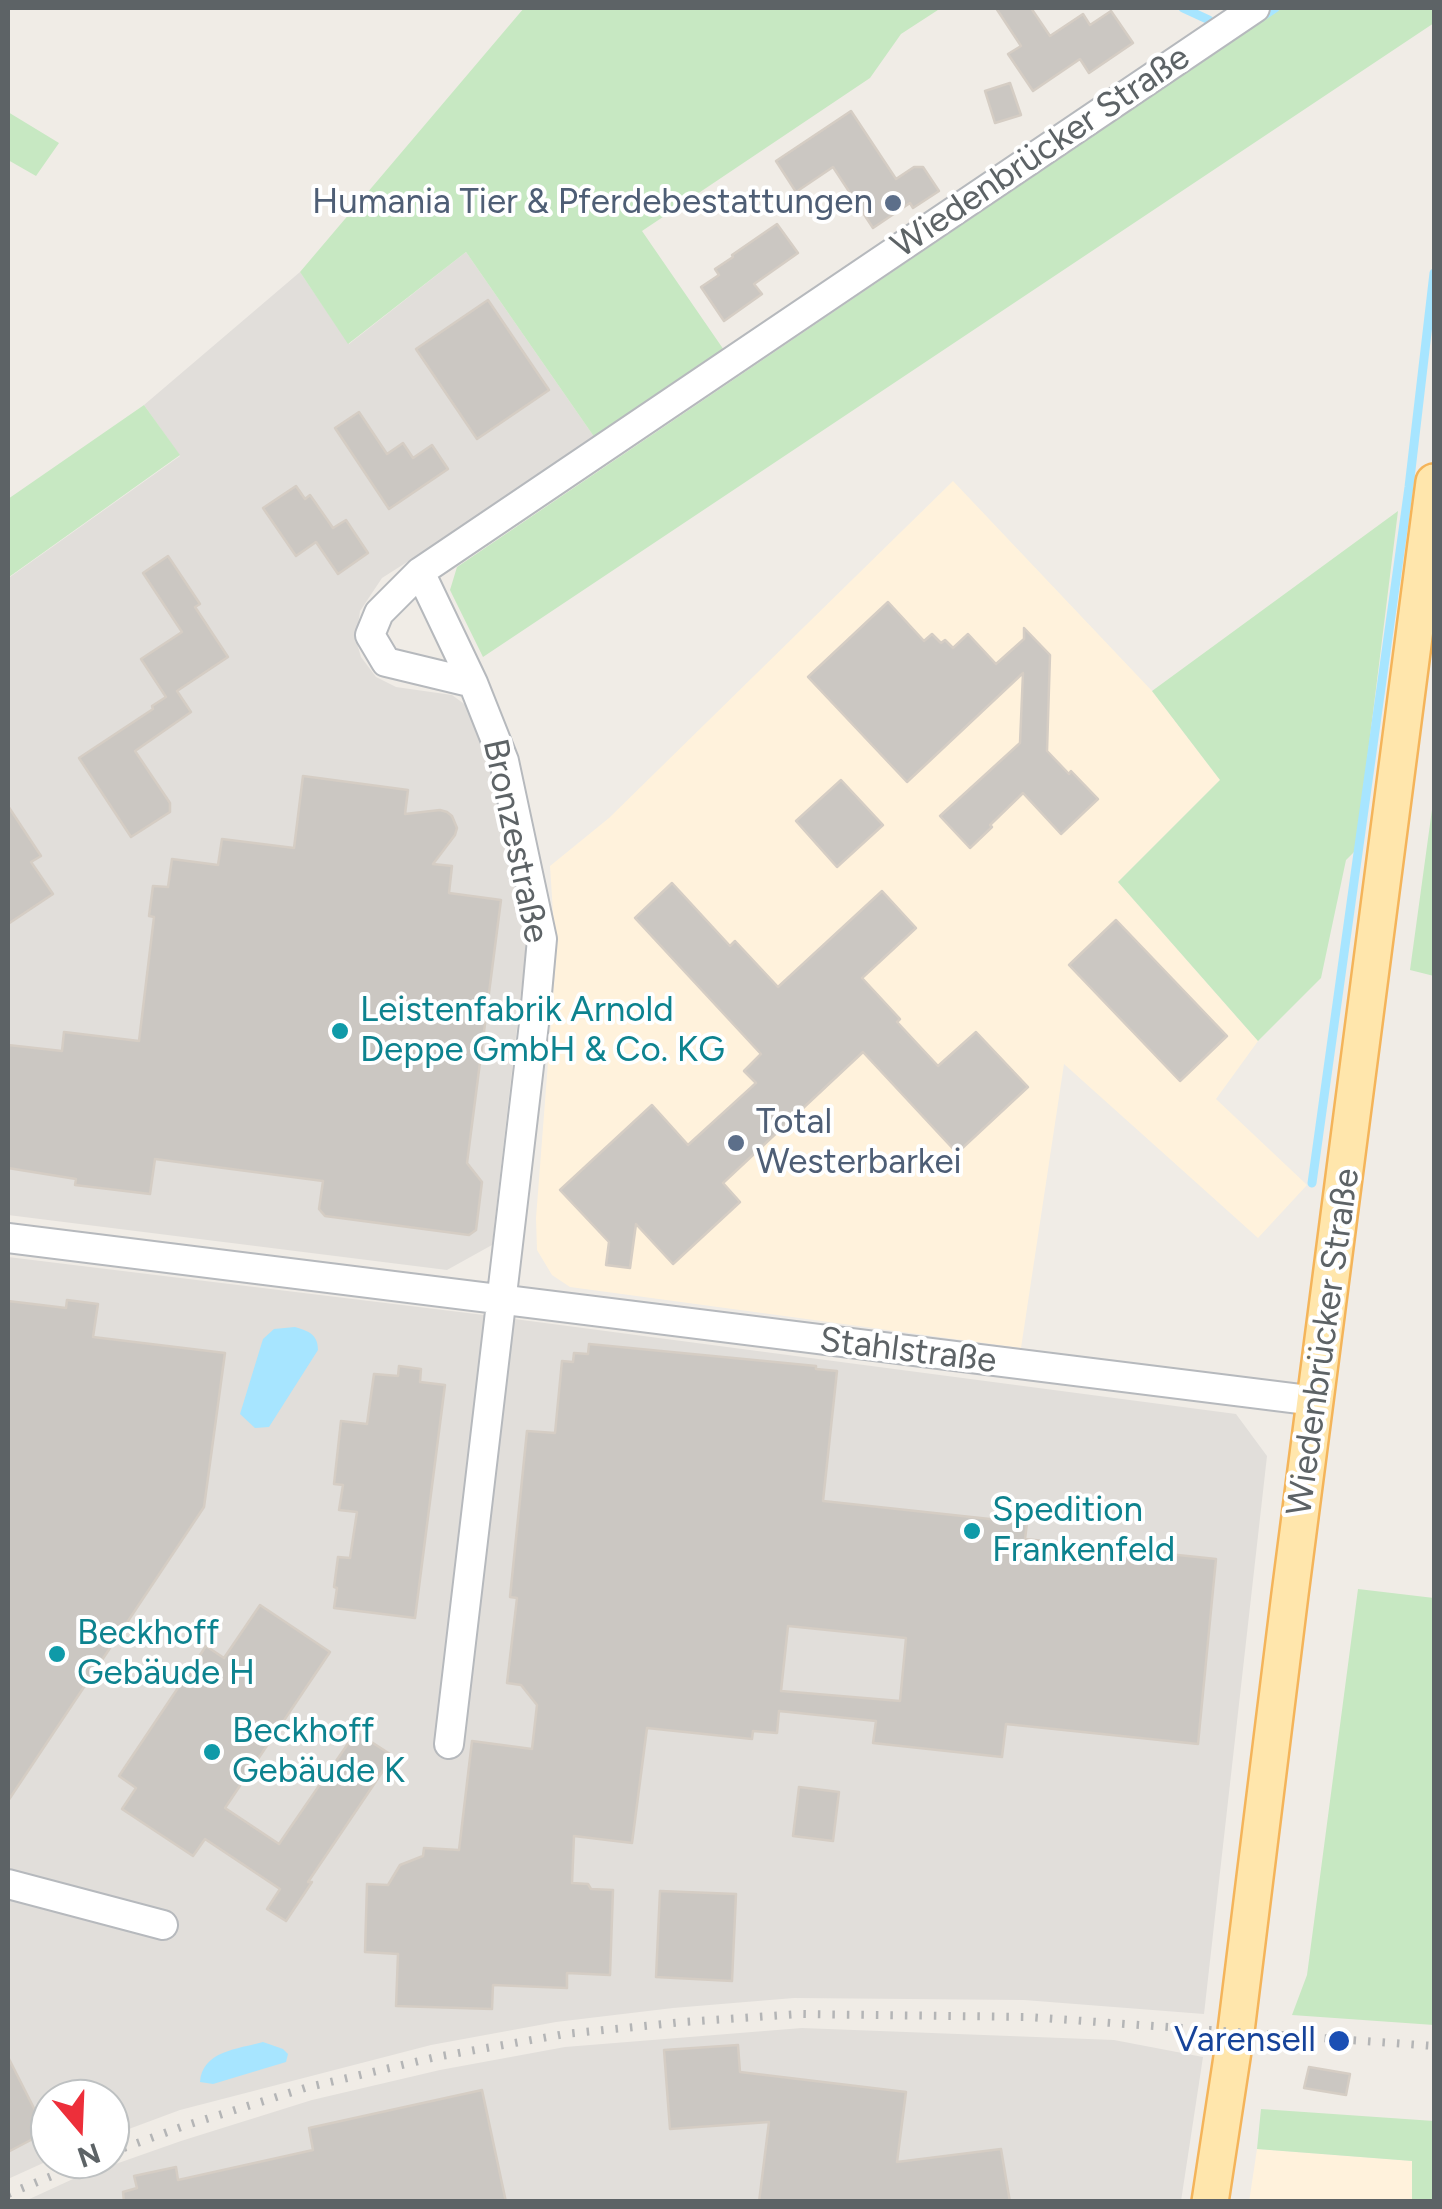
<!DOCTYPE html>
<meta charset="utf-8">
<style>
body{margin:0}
#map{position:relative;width:1442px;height:2209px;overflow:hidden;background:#f0ece6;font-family:Figtree,sans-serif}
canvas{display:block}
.frame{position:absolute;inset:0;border:10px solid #5d6366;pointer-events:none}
.north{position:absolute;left:30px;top:2079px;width:100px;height:100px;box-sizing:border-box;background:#fff;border:2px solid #bec1c2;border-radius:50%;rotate:161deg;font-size:28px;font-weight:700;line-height:40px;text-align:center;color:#5d6366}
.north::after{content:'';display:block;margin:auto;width:35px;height:45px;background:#ed2f3a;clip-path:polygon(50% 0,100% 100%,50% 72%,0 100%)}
</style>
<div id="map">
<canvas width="1442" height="2209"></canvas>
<div class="frame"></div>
<div class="north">N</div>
</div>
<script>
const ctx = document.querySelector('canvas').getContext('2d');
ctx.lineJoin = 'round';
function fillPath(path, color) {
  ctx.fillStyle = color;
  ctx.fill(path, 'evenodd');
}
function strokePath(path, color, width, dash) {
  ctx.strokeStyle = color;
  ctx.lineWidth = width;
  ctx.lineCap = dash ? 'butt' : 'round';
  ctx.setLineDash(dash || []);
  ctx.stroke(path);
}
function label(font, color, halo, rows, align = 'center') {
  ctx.font = font + ' Figtree,sans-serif';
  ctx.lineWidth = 8;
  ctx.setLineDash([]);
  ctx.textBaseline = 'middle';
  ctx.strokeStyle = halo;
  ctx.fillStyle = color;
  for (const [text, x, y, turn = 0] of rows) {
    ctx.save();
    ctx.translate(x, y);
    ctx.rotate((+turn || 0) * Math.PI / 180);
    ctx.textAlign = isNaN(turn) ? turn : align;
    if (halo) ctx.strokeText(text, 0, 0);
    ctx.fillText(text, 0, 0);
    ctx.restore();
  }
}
fillPath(new Path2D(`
 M953 481 1152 691 1220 780 1118 882 1258 1041 1216 1099 1307 1185 1258 1238 1064 1064 1021 1348 570 1287 552 1275 537 1250 536 1218 556 959 550 866 609 818Z
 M1257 2149 1413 2161 1412 2201 1249 2202Z`), '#fff2dc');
fillPath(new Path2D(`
 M466 252 597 441 382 578 360 611 356 640 361 657 376 677 396 687 452 695 467 706 490 764 526 949 492 1245 447 1270 8 1215V574L10 577 180 456 144 405 300 272 349 344Z
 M8 1257 484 1315 1236 1414 1267 1456 1204 2014 1024 2000 794 1998 673 2008 556 2022 431 2045 180 2110 110 2136V2099H50V2159H52L8 2179Z
 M802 2028 1114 2040 1203 2057 1181 2201 23 2202 73 2179 181 2141 312 2100 440 2070 565 2047Z`), '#e1deda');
fillPath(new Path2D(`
 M524 8H941L901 34 870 78 642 231 726 353 597 441 466 252 348 344 300 272Z
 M1282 8H1434V23L483 657 450 590 457 567Z
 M8 112 59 143 36 176 8 160Z
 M144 405 180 455 9 577 8 574V499Z
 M1398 511 1356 850 1346 860 1321 978 1258 1041 1118 882 1220 780 1152 691Z
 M1434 795V976L1410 970Z
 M1358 1589 1434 1598V2025L1292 2015 1307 1975Z
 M1261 2109 1434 2121V2201H1412V2161L1257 2149Z`), '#c7e8c2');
fillPath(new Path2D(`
 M295 1327C308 1331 318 1334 318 1350L269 1427 255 1428 240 1414 263 1339 274 1329Z
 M263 2042 283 2049 288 2054 286 2062 213 2084 200 2082C202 2051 238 2049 263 2042Z`), '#a7e5ff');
strokePath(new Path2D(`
 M1183 8 1209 20
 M1260 18 1275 8
 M1312 1183 1409 487 1434 273`), '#a7e5ff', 9);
const building = new Path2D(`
 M996 8H1031L1050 36 1083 14 1090 25 1111 11 1133 43 1089 73 1080 59 1033 91 1008 54 1021 46Z
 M1010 83 1021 115 995 123 985 91Z
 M851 111 896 179 914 167H923L939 191 913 208 910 203 873 228 833 167 796 192 776 161Z
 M777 224 798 253 754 284 762 294 724 321 701 287 719 275 715 269 733 257 732 255Z
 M488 300 549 390 477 439 416 349Z
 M359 412 387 454 403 443 413 458 432 445 448 469 389 509 335 428Z
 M296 486 305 499 310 495 333 528 346 520 368 553 338 574 316 542 296 556 263 508Z
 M168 556 200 604 195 607 228 657 177 691 191 712 135 751 170 803V812L131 837 79 758 153 709 152 706 166 697 141 659 182 632 143 573Z
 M888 602 924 641 932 634 941 643 945 640 953 648 968 634 996 664 1024 639V628L1050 655 1047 751 1069 774 1071 771 1098 799 1061 834 1023 793 990 825 992 827 970 848 940 816 1020 743 1023 673 907 782 808 677Z
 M303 776 408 790 405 814 440 810 447 812 452 816 457 828 455 835 433 864 452 866 449 893 501 900 467 1163 482 1182 476 1230 469 1235 325 1216 319 1209 323 1181 155 1159 150 1194 75 1185 76 1179 8 1168V1045L62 1051 64 1032 139 1041 154 917 149 916 153 886 168 887 172 859 218 865 222 839 294 848Z
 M841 780 883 825 837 867 796 821Z
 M8 806 41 856 31 862 53 894 8 924Z
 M672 883 730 946 735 941 778 987 882 891 916 928 862 978 900 1019 897 1022 938 1066 976 1032 1028 1087 957 1153 863 1052 723 1183 740 1202 673 1264 636 1224 630 1268 606 1265 609 1242 560 1190 652 1105 688 1145 756 1083 744 1071 761 1054 635 918Z
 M1116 920 1227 1036 1180 1081 1069 965Z
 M67 1300 98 1304 93 1337 225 1353 204 1507 8 1801V1301L66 1308Z
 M589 1344 816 1366V1369L837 1371 823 1501 1027 1523 1025 1539 1216 1559 1198 1744 1006 1724 1002 1757 873 1743 876 1721 779 1711 777 1733 753 1731 752 1739 647 1728 632 1843 574 1836 572 1883 588 1884 591 1889 613 1890 610 1975 567 1973V1988L493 1985 492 2009 396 2006 398 1954 365 1952 367 1884 388 1885 400 1865 423 1856 424 1848 459 1850 472 1741 532 1749 537 1705 521 1685 507 1683 517 1598 510 1597 527 1431 555 1433 562 1361 573 1362 574 1353 588 1354ZM788 1626 906 1638 900 1701 781 1691Z
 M399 1366 421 1369 420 1382 445 1385 415 1618 334 1608 337 1588 334 1587 338 1557 350 1558 357 1512 339 1510 343 1485 334 1484 341 1421 367 1424 374 1374 398 1376Z
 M260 1605 330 1652 225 1808 279 1844 356 1732 393 1756 308 1882H312L286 1921 267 1909 280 1889 205 1839 193 1856 122 1809 136 1788 119 1776 206 1646 224 1658Z
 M799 1787 839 1792 833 1841 793 1836Z
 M660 1891 736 1894 732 1981 656 1977Z
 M738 2045 740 2072 906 2092 897 2162 1001 2149 1010 2202H759L769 2122 670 2129 664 2050Z
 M8 2057 46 2132 8 2152Z
 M1309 2067 1350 2074 1346 2095 1304 2088Z
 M482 2090 506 2202H124L123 2192 137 2188 134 2176 176 2167 178 2180 313 2150 309 2128Z`);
fillPath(building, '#cbc7c2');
strokePath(building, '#d5cdc4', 2.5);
const minor = new Path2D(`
 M420 572 473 683 504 761 542 939 535 1015 449 1744
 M473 683 386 662 370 635 379 613 420 572 1255 8
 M8 1238 1316 1401
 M8 1884 163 1925`);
const major = new Path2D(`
 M1210 2202 1236 2031 1290 1594 1434 482`);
strokePath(minor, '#b6b9bd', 32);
strokePath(major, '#f4b45a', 40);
strokePath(minor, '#fff', 28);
strokePath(major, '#ffe6ac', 35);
strokePath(new Path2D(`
 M110 2153 184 2126 305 2088 436 2057 565 2034 683 2022 799 2014 1028 2017 1434 2046
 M8 2194 93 2159`), '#b4b5b6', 8, [2.5, 12]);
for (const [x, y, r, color] of [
 [893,203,10,"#5c6f8a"],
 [340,1031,10,"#0f9aa8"],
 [736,1143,10,"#5c6f8a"],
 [972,1531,10,"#0f9aa8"],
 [57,1654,10,"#0f9aa8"],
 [212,1752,10,"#0f9aa8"],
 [1339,2041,12,"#1a4fb4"]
]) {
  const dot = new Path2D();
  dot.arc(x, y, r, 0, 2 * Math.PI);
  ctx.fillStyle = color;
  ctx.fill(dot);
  strokePath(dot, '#fff', 4);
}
label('35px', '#5d6366', '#fff', [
 ["Wiedenbrücker Straße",1041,152,-34],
 ["Bronzestraße",515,841,78],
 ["Wiedenbrücker Straße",1324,1342,-82],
 ["Stahlstraße",908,1351,7]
]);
label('35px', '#4e5e75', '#fff', [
 ["Humania Tier & Pferdebestattungen",873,203],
 ["Total",756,1123,"left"],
 ["Westerbarkei",756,1163,"left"]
], 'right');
label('35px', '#0d838f', '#fff', [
 ["Leistenfabrik Arnold",360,1011],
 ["Deppe GmbH & Co. KG",360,1051],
 ["Spedition",992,1511],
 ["Frankenfeld",992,1551],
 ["Beckhoff",77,1634],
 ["Gebäude H",77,1674],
 ["Beckhoff",232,1732],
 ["Gebäude K",232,1772]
], 'left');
label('35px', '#164399', '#fff', [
 ["Varensell",1316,2041]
], 'right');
</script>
